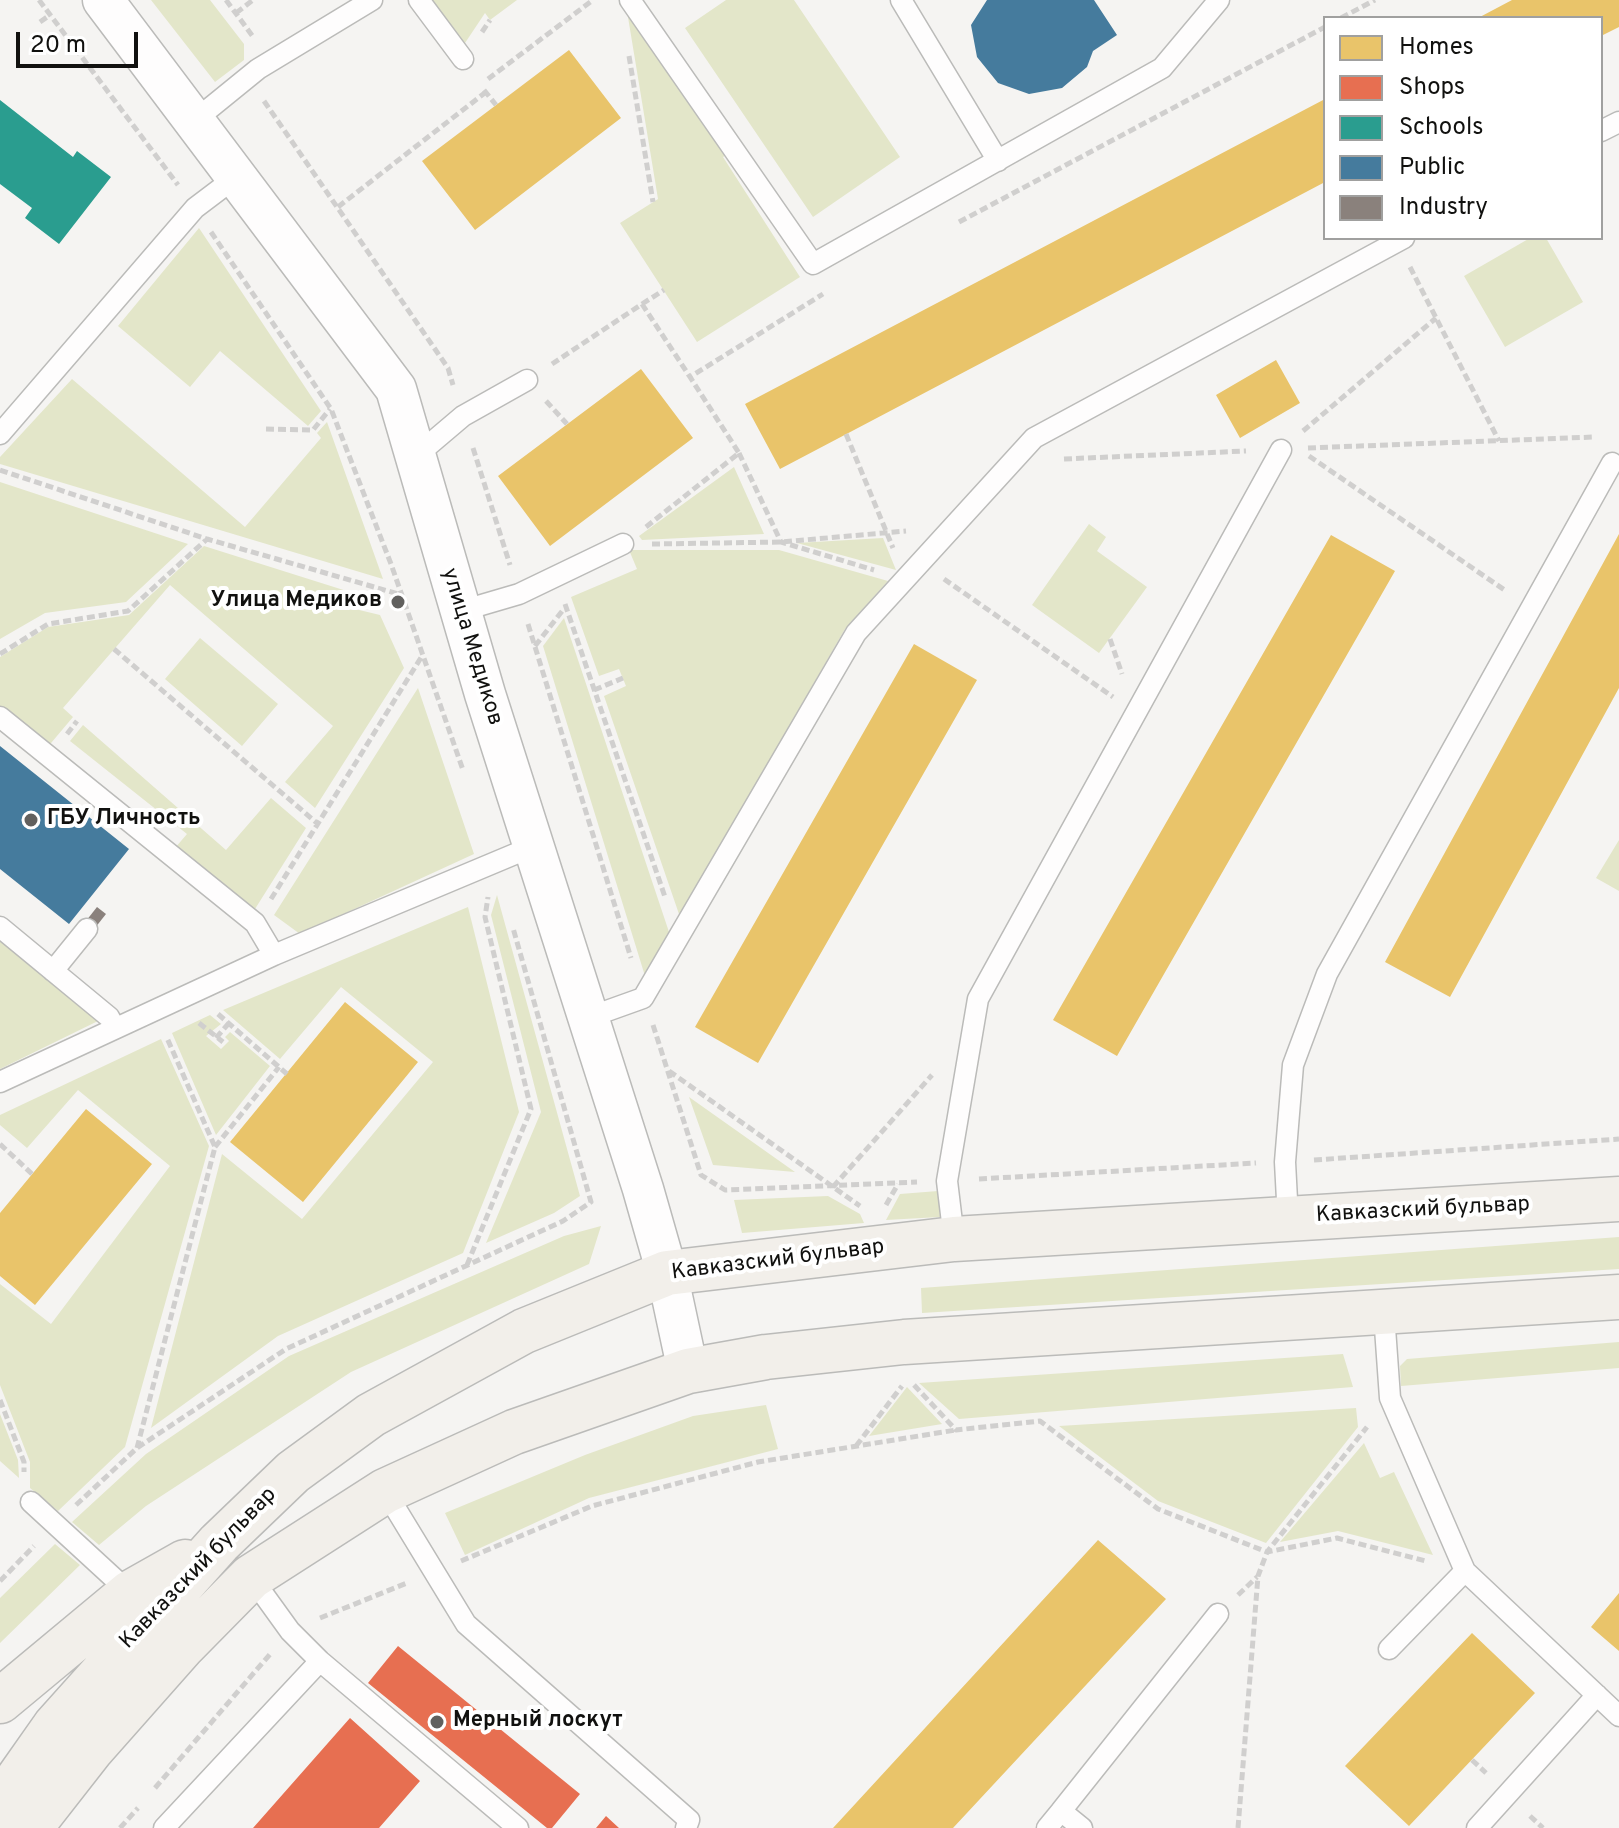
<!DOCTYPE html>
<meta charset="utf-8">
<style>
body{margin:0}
#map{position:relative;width:1619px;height:1828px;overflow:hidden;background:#f5f4f2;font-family:Overpass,sans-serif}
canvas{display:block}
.legend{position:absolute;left:1323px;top:16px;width:280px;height:224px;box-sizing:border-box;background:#fff;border:2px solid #a0a09f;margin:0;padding:10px 14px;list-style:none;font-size:24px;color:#11110f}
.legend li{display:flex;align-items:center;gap:16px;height:40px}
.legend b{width:40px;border:2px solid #a0a09f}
.scale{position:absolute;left:16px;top:32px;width:122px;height:36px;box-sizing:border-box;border:4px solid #11110f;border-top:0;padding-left:10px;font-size:24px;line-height:28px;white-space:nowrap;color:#11110f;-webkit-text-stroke:6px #fff;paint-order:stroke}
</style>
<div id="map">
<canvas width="1619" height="1828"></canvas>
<ul class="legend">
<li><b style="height:22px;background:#e9c46a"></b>Homes</li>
<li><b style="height:22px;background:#e76f51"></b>Shops</li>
<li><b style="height:22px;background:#2a9d8f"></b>Schools</li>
<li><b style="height:22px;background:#457b9d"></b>Public</li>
<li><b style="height:22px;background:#8a817c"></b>Industry</li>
</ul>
<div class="scale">20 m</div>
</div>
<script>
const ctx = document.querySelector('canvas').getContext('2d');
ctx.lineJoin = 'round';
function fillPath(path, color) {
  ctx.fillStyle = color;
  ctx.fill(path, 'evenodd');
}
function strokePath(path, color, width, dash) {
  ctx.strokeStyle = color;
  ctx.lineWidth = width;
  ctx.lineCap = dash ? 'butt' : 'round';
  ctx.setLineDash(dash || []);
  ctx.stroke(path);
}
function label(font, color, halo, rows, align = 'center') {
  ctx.font = font + ' Overpass,sans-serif';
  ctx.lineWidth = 8;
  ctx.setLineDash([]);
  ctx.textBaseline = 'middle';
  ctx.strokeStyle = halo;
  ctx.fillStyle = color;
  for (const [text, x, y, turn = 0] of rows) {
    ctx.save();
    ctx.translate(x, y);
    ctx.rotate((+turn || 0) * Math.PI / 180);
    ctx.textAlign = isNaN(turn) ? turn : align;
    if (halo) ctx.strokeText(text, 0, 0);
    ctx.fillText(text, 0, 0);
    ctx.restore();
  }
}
fillPath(new Path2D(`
 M151 0H210L244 44V60L215 82Z
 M431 0H517L490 20 485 13 463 46Z
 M726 0H794L900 157 813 217 685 28Z
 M626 5 728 154 723 157 800 277 697 342 620 223 658 199Z
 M199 228 321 411 308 426 220 351 190 387 118 326Z
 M1530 238H1546L1583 302 1505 347 1464 276Z
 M72 379 245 527 321 438 317 433 327 422 383 579 0 464V457Z
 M734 467 764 534 642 540 639 536Z
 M0 482 188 544 126 602 45 613 0 639Z
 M1089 524 1106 537 1097 551 1147 587 1099 653 1032 605Z
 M883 538 896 570 797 543Z
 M204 546 353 593 351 608 380 615 404 668 315 808 285 782 333 726 170 585 63 708 73 717 46 749 0 711V657L48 627 129 615Z
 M629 550H779L888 581 845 629 680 917 604 696 626 686 619 669 599 676 571 597 637 569Z
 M564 618 670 935 645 976 543 646Z
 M200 638 278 704 242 746 165 679Z
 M418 688 474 854 300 934 274 915Z
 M83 725 226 850 271 798 306 828 255 909 175 848 187 834 70 741Z
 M1619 840V891L1596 878Z
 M497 895 580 1196 554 1213 486 1243 541 1112 491 915Z
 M468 907 519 1112 463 1253 278 1336 151 1428 222 1154 302 1219 433 1062 341 987 280 1059 223 1010Z
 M0 939 98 1021 0 1069Z
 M210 1015 221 1024 206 1036 221 1049 229 1041 225 1037 230 1032 270 1066 216 1135 172 1033Z
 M161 1039 209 1146 125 1447 58 1511 30 1488V1462L0 1385V1284L51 1324 170 1166 78 1090 27 1148 0 1125V1115Z
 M689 1097 795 1172 713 1165Z
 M938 1191 940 1217 886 1220 900 1194Z
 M828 1196 860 1214 864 1223 742 1233 734 1200Z
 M601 1226 589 1264 351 1372 146 1506 99 1545 72 1522 146 1454 289 1356 564 1236Z
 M1619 1237V1269L922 1313 921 1288Z
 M1619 1342V1368L1401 1386 1400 1366 1407 1359Z
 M1343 1354 1353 1387 959 1419 919 1383Z
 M907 1387 942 1424 869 1436Z
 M766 1405 778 1449 589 1498 465 1555 445 1513 585 1455 693 1416Z
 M1356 1408 1358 1427 1266 1543 1158 1501 1059 1426Z
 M0 1414 18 1460 19 1478 0 1461Z
 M1364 1443 1380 1478 1394 1472 1433 1555 1338 1531 1280 1542Z
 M55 1544 80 1565 0 1643V1598Z`), '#e3e6c9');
fillPath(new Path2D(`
 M1512 0H1619V27L1601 36V18H1478Z
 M569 50 621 118 475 230 422 161Z
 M1325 99V182L780 469 745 404Z
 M1276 360 1300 403 1240 438 1216 395Z
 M641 369 693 438 550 546 498 476Z
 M1619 534V688L1450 997 1385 962Z
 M1331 535 1395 571 1117 1056 1053 1020Z
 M914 644 977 680 758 1063 695 1027Z
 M345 1002 418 1062 303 1202 230 1142Z
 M86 1109 152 1164 35 1305 0 1276V1213Z
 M1098 1540 1166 1599 953 1828H833Z
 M1619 1593V1651L1591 1627Z
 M1472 1633 1535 1693 1409 1826 1345 1766Z`), '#e9c46a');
fillPath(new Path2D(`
 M398 1646 580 1794 552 1828H547L368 1683Z
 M350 1718 420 1781 379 1828H253Z
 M606 1816 619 1828H596Z`), '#e76f51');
fillPath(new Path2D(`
 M0 100 73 157 77 151 111 177 59 244 25 218 32 208 0 184Z`), '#2a9d8f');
fillPath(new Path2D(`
 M987 0H1094L1117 35 1093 51 1087 67 1062 88 1029 94 998 83 977 57 971 25Z
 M0 746 129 849 69 924 0 869Z`), '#457b9d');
fillPath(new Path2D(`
 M97 907 106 914 91 933 82 926Z`), '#8a817c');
const service = new Path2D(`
 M419 0 463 59
 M630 0 813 264 1162 68 1219 0
 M901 0 998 161
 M194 121 258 69 372 0
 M1601 131 1619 122
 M0 434 195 208 236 177
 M417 455 463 416 527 380
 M461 611 519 594 623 544
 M0 717 255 923 274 955
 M0 927 109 1017 115 1028
 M53 971 87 929
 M590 1017 643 998 856 633 1034 438 1404 238
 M0 1082 274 955 534 846
 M1288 1219 1285 1162 1293 1065 1327 974 1612 463
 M954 1239 947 1181 978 999 1281 450
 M1384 1314 1390 1398 1465 1571 1619 1716
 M385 1491 466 1624 689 1820 686 1828
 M31 1502 130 1593
 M251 1577 290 1631 320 1661 518 1828
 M1389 1649 1465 1571
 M1061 1811 1218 1614
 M164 1828 320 1661
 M1047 1828 1061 1811 1082 1828
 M1477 1828 1597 1695`);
const minor = new Path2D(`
 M103 0 396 389 485 694 643 1189 667 1273 688 1371`);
const secondary = new Path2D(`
 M0 1701 130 1593 185 1562
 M0 1812 5 1797 55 1726 219 1543 293 1472 371 1415 524 1331 667 1273 954 1239 1619 1199
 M30 1828 91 1750 183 1646 251 1577 385 1491 514 1432 688 1371 766 1357 904 1342 1619 1297`);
strokePath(service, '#bbbbb9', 23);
strokePath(minor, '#bbbbb9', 43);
strokePath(secondary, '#bbbbb9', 47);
strokePath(new Path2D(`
 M39 0 178 185
 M226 0 254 38
 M236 13 253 0
 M1341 18 1375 0
 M40 22 50 15
 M482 32 490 20
 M629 56 653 202
 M488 79 593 0
 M484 90 496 105
 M264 101 448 368 453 385
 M338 207 486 92
 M959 222 1325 27
 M211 232 331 409 391 564 463 770
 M1410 267 1499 441
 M642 304 664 290
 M552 364 642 304 690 377
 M546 401 567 424
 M266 429 313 430 330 409
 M1303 431 1436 318
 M846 434 893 548
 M473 448 510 565
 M1308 448 1594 437
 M739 453 781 542 874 570
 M1309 456 1506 591
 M1064 459 1246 451
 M0 470 207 539 402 595
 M646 527 739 453 690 377 823 294
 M652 544 781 542 906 531
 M944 579 1113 697
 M565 604 665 897
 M528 624 631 958
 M1110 639 1122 674
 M535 646 563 610
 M114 649 318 824
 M0 654 48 624 128 611 206 540
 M594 690 623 678
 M67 734 77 721
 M271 899 422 656
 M218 1014 287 1074
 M199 1023 223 1042
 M653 1025 701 1175 725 1190 917 1182
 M216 1038 229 1023
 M669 1071 860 1206
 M0 1144 32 1174
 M215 1147 279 1067
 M1314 1160 1619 1139
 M979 1179 1256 1163
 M833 1187 932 1075
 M886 1205 898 1184
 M467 1265 531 1109 485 917 488 897
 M914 1385 956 1430 1040 1421 1158 1509 1267 1552 1337 1538 1426 1561
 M0 1400 24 1462V1472
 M856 1446 902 1386
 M137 1448 215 1147 167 1038
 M76 1505 137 1448 286 1349 563 1221 591 1202 513 928
 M461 1561 592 1506 758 1462 956 1430
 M0 1581 34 1546
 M1238 1595 1257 1577
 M320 1618 407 1583
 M1472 1760 1486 1773
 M155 1788 271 1653
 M1530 1816 1543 1828
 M120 1828 138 1808
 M1238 1828 1258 1576 1267 1552 1367 1427`), '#d0cfce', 5, [8, 4]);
strokePath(service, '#fefdfd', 20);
strokePath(minor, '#fefdfd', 40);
strokePath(secondary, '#f2efea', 44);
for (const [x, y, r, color] of [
 [398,602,8,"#61605e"],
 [31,820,8,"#61605e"],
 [437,1722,8,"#61605e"]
]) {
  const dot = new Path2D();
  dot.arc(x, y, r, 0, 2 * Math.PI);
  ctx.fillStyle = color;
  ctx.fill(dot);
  strokePath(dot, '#fff', 3);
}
label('bold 22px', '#11110f', '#fff', [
 ["Улица Медиков",382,602,"right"],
 ["ГБУ Личность",47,820],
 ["Мерный лоскут",453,1722]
], 'left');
label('22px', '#11110f', '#fff', [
 ["улица Медиков",471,647,73],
 ["Кавказский бульвар",1423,1211,-3],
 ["Кавказский бульвар",778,1261,-7],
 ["Кавказский бульвар",199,1569,-46]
]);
</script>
